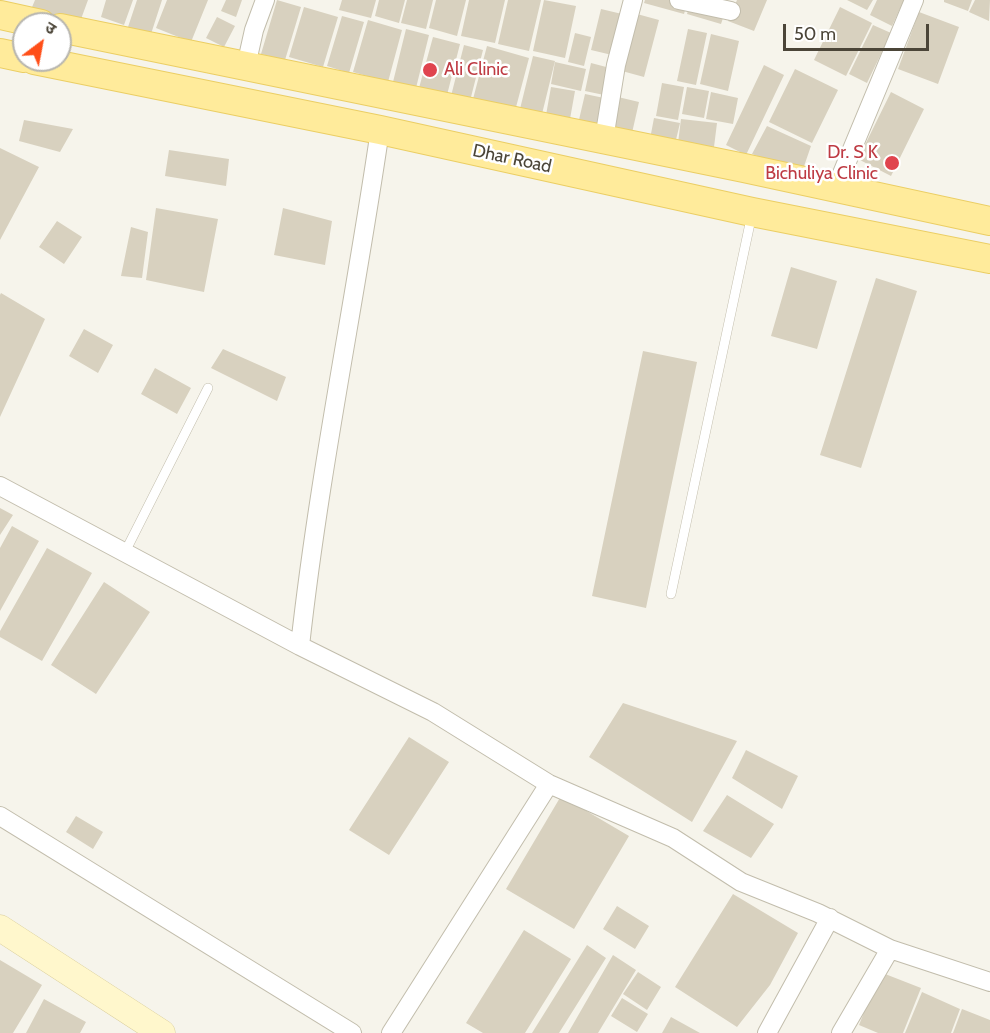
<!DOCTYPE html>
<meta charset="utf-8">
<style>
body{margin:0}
#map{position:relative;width:990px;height:1033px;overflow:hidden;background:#f6f4eb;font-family:Cabin,"Noto Sans Devanagari",sans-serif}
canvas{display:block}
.north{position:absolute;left:12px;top:12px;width:60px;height:60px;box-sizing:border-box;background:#fff;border:2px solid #b7b5af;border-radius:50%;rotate:32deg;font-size:16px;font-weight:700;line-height:24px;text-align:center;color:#4b4538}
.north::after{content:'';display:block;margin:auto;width:21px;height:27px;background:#ff4f19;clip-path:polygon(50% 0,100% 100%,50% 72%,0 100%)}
.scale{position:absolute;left:783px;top:24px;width:146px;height:27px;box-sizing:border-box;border:3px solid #4b4538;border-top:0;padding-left:8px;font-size:18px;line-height:21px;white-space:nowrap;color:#4b4538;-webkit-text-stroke:4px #fff;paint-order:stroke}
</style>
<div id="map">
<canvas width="990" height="1033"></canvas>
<div class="north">उ</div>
<div class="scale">50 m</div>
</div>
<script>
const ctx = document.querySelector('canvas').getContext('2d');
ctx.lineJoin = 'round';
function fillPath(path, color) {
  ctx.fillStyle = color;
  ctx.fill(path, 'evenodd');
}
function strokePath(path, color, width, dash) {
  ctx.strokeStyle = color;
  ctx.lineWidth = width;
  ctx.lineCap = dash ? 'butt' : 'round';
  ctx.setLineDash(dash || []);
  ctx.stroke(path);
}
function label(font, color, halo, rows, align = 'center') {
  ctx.font = font + ' Cabin,sans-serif';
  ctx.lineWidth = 5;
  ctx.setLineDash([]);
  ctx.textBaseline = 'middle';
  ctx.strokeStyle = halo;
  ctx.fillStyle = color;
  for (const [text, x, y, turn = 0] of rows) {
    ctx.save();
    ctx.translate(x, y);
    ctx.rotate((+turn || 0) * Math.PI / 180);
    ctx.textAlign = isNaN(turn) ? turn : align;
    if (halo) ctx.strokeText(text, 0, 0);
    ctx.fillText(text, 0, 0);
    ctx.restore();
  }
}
fillPath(new Path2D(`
 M35 0H88L77 30 30 12Z
 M106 0H133L124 25 101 17Z
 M137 0H162L151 34 128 27Z
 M167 0H208L191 42 156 28Z
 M226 0H242L236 17 221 11Z
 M277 0 301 7 285 60 261 54Z
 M342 0H376L371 18 339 10Z
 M379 0H405L399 23 375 16Z
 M407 0H433L426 29 401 23Z
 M436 0H466L457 36 429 28Z
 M469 0H505L495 43 461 36Z
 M508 0H541L529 51 498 44Z
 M544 0 576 6 565 58 533 51Z
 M645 0H688L684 14 644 3Z
 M691 0 727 6 721 24 687 14Z
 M737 0H767L754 31 728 21Z
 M847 0H873L867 10Z
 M877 0H904L892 26 870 15Z
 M944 0H972L968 11 944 2Z
 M975 0H990L989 21 969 12Z
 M304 7 338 17 323 67 289 57Z
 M840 7 872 23 846 76 814 60Z
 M601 9 622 14 612 55 591 50Z
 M919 12 959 27 938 84 898 69Z
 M637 14 659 20 644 77 622 71Z
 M342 16 364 22 349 73 327 66Z
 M217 17 235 26 224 47 206 38Z
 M368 20 402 30 388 82 353 72Z
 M873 25 891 33 867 83 849 74Z
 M406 29 429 35 416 88 393 82Z
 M688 29 707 33 696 85 677 81Z
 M575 33 591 37 584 66 568 62Z
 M711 34 739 41 728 91 700 84Z
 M433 37 460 44 447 95 419 88Z
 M464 45 483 50 470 101 451 96Z
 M487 46 529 58 515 111 473 99Z
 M533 56 555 61 542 114 520 109Z
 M555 62 586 69 581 91 551 84Z
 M591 63 610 68 604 95 585 91Z
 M764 65 784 75 746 155 726 145Z
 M795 69 838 90 812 143 769 122Z
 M662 83 684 87 678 120 656 116Z
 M551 87 575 91 570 119 546 115Z
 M687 87 709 91 704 118 682 114Z
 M711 92 738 98 733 124 706 119Z
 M891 92 924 109 891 176 858 159Z
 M585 94 604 98 598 128 578 124Z
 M618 97 639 102 632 133 611 128Z
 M654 118 680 123 675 144 650 139Z
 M681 119 717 123 714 147 678 143Z
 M24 120 73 129 60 152 19 141Z
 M767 126 811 146 802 172 752 154Z
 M0 148 39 167 0 240Z
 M169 150 229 159 226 186 165 176Z
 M156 208 218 219 204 292 146 280Z
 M283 208 332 221 325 265 274 255Z
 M57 221 82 237 64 264 39 247Z
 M131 227 148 232 142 278 121 276Z
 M791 267 837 281 817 349 771 336Z
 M876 278 917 291 861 468 820 455Z
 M1 293 45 319 0 417V295Z
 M84 329 113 345 98 373 69 356Z
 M223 349 286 377 277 401 211 368Z
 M643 351 697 362 646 608 592 596Z
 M155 368 191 388 177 414 141 394Z
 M0 508 13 515 0 535Z
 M12 526 39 541 0 611V548Z
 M47 548 92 573 42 661 0 637V631Z
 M104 582 150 612 96 694 51 665Z
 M623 703 737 741 692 822 589 757Z
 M409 737 449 762 389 855 349 830Z
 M746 750 798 776 782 809 732 778Z
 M727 795 774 824 751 858 703 831Z
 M561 796 629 836 574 929 506 889Z
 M76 816 103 832 93 849 66 832Z
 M733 894 798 933 770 985 737 1027 675 987Z
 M617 906 649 926 635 949 603 929Z
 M524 930 571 959 525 1033H483L466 1023Z
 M587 945 606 958 559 1033H532Z
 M613 955 636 970 598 1033H568Z
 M0 960 42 985 13 1033H0Z
 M638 972 661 987 647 1010 623 994Z
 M880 972 921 988 903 1033H878L859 1025Z
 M922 992 960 1009 951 1033H905Z
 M622 998 648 1014 637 1032 611 1016Z
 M44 999 86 1022 80 1033H26Z
 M962 1009 990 1020V1033H953Z
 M671 1017 700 1033H662Z`), '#d8d1bf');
const lane = new Path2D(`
 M125 552 208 388
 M671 594 752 214`);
const street = new Path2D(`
 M679 0 731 11
 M246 66 254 30 265 0
 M604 139 616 65 633 0
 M836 188 914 0
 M0 486 300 646 433 712 549 784 673 838 741 882 818 913 890 949 990 982
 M300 646C319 473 355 302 380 130
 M0 816 352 1033
 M391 1033 549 784
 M767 1033 830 918
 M841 1033 890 949`);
const secondary = new Path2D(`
 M0 928 162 1033`);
const primary = new Path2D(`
 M0 15 41 24
 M60 28 744 168 990 221
 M0 53 24 58
 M34 60 380 130 752 212 990 259`);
strokePath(lane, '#c2bdac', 10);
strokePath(street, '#c2bdac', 20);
strokePath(secondary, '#d8cc99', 27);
strokePath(primary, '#ebce64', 30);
strokePath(lane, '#fff', 9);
strokePath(street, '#fff', 18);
strokePath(secondary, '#fff7cc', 26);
strokePath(primary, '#ffeb9b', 28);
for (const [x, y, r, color] of [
 [430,70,8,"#e0444e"],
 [892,163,8,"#e0444e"]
]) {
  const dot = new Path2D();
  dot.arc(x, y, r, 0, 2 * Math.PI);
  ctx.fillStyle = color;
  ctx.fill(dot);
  strokePath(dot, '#fff', 2);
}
label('18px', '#be3a42', '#fff', [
 ["Ali Clinic",444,70],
 ["Dr. S K",878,153,"right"],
 ["Bichuliya Clinic",878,174,"right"]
], 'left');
label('18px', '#4b4538', '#fff', [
 ["Dhar Road",512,159,12]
]);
</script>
